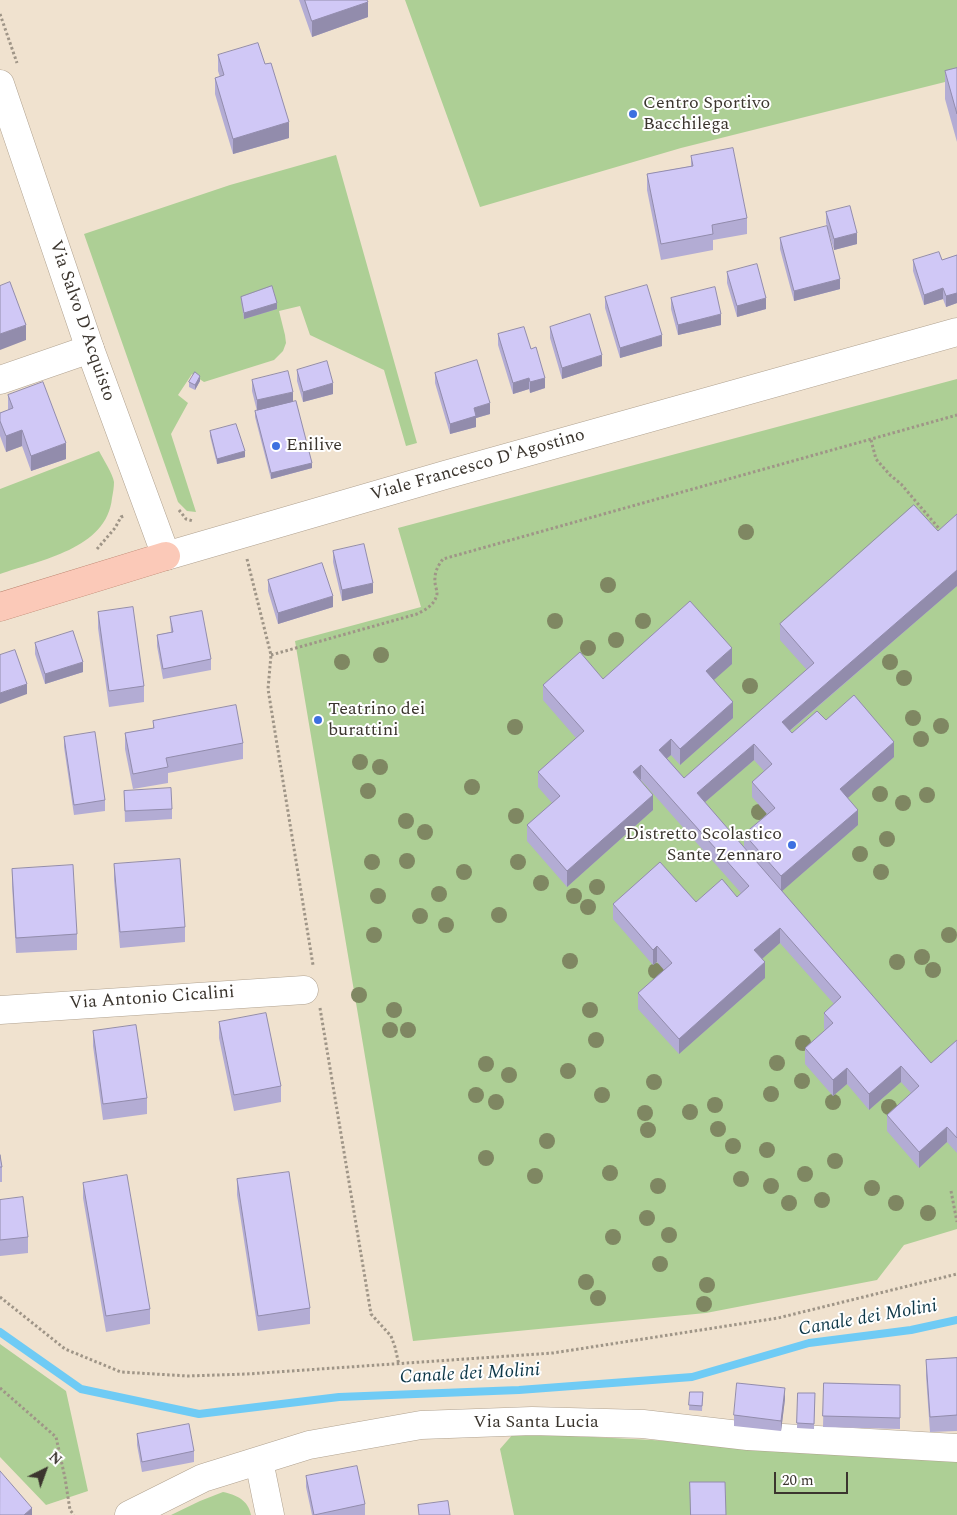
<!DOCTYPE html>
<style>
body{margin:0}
#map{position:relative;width:957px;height:1515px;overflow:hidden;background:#f0e2cf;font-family:Spectral,serif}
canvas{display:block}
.north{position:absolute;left:20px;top:1445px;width:50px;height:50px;-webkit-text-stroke:4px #fff;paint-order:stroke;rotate:42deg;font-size:14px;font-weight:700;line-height:20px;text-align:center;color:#3b352e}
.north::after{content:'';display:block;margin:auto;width:18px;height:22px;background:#3b352e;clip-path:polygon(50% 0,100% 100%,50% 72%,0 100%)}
.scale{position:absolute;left:774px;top:1472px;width:74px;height:22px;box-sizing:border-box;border:2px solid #3b352e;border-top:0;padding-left:6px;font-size:15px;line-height:18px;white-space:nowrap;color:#3b352e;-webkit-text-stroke:4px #fff;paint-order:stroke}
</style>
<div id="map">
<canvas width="957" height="1515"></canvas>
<div class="north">N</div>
<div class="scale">20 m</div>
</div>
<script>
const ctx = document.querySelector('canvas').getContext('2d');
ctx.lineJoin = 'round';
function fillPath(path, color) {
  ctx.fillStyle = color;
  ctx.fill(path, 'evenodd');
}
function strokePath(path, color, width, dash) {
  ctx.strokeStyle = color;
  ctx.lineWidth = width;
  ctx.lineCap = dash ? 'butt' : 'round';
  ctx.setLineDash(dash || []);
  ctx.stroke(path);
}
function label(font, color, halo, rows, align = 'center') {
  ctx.font = font + ' Spectral,serif';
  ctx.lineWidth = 4;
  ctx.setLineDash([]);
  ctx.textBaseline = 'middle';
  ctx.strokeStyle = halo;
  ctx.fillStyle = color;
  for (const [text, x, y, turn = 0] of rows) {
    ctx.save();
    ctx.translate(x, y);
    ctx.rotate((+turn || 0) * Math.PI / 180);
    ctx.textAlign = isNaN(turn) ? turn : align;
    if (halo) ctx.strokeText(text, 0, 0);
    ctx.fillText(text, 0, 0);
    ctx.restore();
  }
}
fillPath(new Path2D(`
 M405 0H957V79L681 148 480 207Z
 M336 155 417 443 406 446 384 370 310 335 300 306 279 311 285 335 286 343 283 351 274 360 204 382 192 374 178 395 188 403 171 434 196 512 187 511 178 502 84 234 230 185Z
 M957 379V1229L904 1245 877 1280 706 1313 413 1341 295 641 421 607 398 528Z
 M99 451C103 459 113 474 114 482 114 487 113 493 112 498 107 549 40 560 0 574V489Z
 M0 1344 66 1391 88 1491 46 1505 0 1457Z
 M514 1433 652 1440 957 1462V1515H514L500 1449Z
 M223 1492C237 1495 248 1500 251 1515H171L200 1501Z`), '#adcf95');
strokePath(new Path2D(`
 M0 1332 81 1389 199 1414 339 1397 519 1390 692 1377 809 1343 911 1330 957 1320`), '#6fcbf5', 8);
const minor = new Path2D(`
 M0 380 90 349
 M0 1010 304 990
 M259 1461 270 1515
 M129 1515 203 1478 309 1445 421 1425 532 1421 643 1424 748 1436 957 1448`);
const tertiary = new Path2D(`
 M0 84 90 349 166 556 445 475 957 332`);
const primary = new Path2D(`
 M0 607 166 556`);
strokePath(minor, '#b0a290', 29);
strokePath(tertiary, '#b0a290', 29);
strokePath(primary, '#b67e69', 29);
strokePath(new Path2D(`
 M0 14 17 63
 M871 440 876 459 890 475 901 484 942 532
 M179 510 186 519 193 521
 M97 549 115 528 121 517 124 516
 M247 559 271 655 268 689 313 965
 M271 655 417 614C425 610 435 605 437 594 437 589 434 583 435 578 435 571 439 564 443 559L957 415
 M320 1008 371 1314 391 1336 395 1347 399 1365
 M951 1191 957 1222
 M0 1297 65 1349 121 1372 188 1376 247 1374 553 1353 778 1318 957 1274
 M0 1388 56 1437 65 1478 70 1510 74 1515`), '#9f9587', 3, [2.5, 2.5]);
strokePath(minor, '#fff', 28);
strokePath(tertiary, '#fff', 28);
strokePath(primary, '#fbc9b8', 28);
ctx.fillStyle = '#7f8762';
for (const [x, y] of [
 [746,532],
 [608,585],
 [555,621],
 [643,621],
 [616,640],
 [588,648],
 [381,655],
 [342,662],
 [890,662],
 [904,678],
 [750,686],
 [913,718],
 [941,726],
 [515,727],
 [921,739],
 [360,762],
 [380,767],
 [472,787],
 [368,791],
 [880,794],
 [927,795],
 [903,803],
 [759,812],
 [516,816],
 [406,821],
 [425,832],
 [887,839],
 [860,854],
 [407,861],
 [372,862],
 [518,862],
 [464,872],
 [881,872],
 [541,883],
 [597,887],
 [439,894],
 [378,896],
 [574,896],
 [588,907],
 [499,915],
 [420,916],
 [446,925],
 [374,935],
 [949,935],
 [922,957],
 [570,961],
 [897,962],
 [933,970],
 [656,971],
 [359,995],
 [394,1010],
 [590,1010],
 [390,1030],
 [408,1030],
 [596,1040],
 [803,1043],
 [777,1063],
 [486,1064],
 [568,1071],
 [509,1075],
 [802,1081],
 [654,1082],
 [771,1094],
 [476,1095],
 [602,1095],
 [496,1102],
 [833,1102],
 [715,1105],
 [889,1107],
 [690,1112],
 [645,1113],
 [718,1129],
 [648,1130],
 [547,1141],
 [733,1146],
 [767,1150],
 [486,1158],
 [835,1161],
 [610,1173],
 [805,1174],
 [535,1176],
 [741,1179],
 [658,1186],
 [771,1186],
 [872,1188],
 [822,1200],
 [789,1203],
 [896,1203],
 [928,1213],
 [647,1218],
 [669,1235],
 [613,1237],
 [660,1264],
 [586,1282],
 [707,1285],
 [598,1298],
 [704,1304]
]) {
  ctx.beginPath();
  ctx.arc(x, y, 8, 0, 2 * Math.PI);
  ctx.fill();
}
fillPath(new Path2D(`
 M299 0H367L368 17 312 37Z
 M218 55 265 64 289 138 233 154 215 94V78L220 77 218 71Z
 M957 68V142L945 99V71Z
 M691 156 747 218V234L713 240V250L661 260 647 190V174L691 166Z
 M826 212 857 244 834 250 826 223Z
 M780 238 840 289 794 301 780 249Z
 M957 255V303L946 307 943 299 924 305 913 271V260H942Z
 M727 272 766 309 737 317 727 283Z
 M241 297 277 309 244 319 241 302Z
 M605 297 662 346 620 358 605 308Z
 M671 298 721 325 678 335 671 309Z
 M550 327 602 366 562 379 550 338Z
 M498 334 531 349 545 388 530 393 529 389 513 394 498 345Z
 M297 370 333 394 303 402 297 381Z
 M435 373 490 414 476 418V427L450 434 435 383Z
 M252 380 293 401 312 468 271 479 255 417V411H257L252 391Z
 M200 381 195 390 189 387V382Z
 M8 395 66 459 31 471 22 446 6 452 0 436V413L8 410Z
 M210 431 245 457 217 464 210 436Z
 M957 514V586L790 731 792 733 826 720 894 757 847 798 858 825 782 891 931 1063 957 1040V1153L947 1142 919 1168 887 1131V1115L911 1093 901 1082 869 1110 847 1084 833 1096 805 1064V1048L825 1030 824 1029V1013L834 1004 780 943 762 959 765 978 679 1054 638 1009V993L664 970 657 962 653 965 613 919V904L696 902 737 897 741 893 641 780 653 810 567 887 527 841V825L552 803 538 787V772L576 738 543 700V685L732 664 713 680 733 718 680 765 671 755 667 758 684 778 807 670 780 640V624L938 531ZM754 760 764 771 752 782V797L767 814 744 834V848L705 802Z
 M333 551 373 593 342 601 333 562Z
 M268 580 333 607 278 624 268 591Z
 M98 612 144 686V702L109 707 98 628Z
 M170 617 211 659V670L163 679 157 646V635L171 632Z
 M35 643 83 672 45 684 35 654Z
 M153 721 243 743V759L168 773V783L133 789 125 749V733L153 728Z
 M64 737 105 800V811L74 815 64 747Z
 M124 791 172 809V819L125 822Z
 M114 864 185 927V942L120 948 114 880Z
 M12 869 77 934V950L16 953 12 885Z
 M219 1022 281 1086V1102L234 1111 219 1038Z
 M93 1031 147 1098V1114L103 1120 93 1046Z
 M0 1155 2 1167V1182H0Z
 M237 1179 310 1308V1324L258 1331 237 1195Z
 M83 1183 150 1309V1324L106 1332 83 1198Z
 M0 1200 28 1237V1253L0 1256Z
 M957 1358V1431L930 1432 926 1376V1360Z
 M824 1383 900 1385V1429L823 1427Z
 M690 1392H703L702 1411 689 1410Z
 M798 1393H815L814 1429 797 1428Z
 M785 1399 781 1431 734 1426V1415Z
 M137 1434 194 1451V1462L142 1472 137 1445Z
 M306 1476 365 1504V1515H312L306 1487Z`), '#b3acd4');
fillPath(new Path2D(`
 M368 2V17L312 37V21Z
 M289 122V138L233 154V139Z
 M857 233V244L834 250V239Z
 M840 279V289L794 301V291Z
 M943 288V299L924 305V295Z
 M957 293V303L946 307V296Z
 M766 298V309L737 317V306Z
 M277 303V309L244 319V313Z
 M721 314V325L678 335V325Z
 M26 325V340L0 350V334Z
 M662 335V346L620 358V348Z
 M602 355V366L562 379V368Z
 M200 376V381L195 390V385Z
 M529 378V389L513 394V383Z
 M545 378V388L530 393V382Z
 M333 383V394L303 402V392Z
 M293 392V402L257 411V400Z
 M490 403V414L476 418V427L450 434V424L474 408Z
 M22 430V446L6 452V436Z
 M66 443V459L31 471V456Z
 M245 451V457L217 464V459Z
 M312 463V468L271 479V473Z
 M957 570V586L782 737V722Z
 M373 583V593L342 601V590Z
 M333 596V607L278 624V613Z
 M732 648V664L706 687V671Z
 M83 662V672L45 684V674Z
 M27 684V694L0 704V693Z
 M733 702V718L680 765V749Z
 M671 739V755L659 765V750Z
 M894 742V757L840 805V789Z
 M754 744V760L697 809V793Z
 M641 765V780L633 772Z
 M653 795V810L567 887V871Z
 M858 810V825L781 892V876Z
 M780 928V943L754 966V950Z
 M657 946V962L653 965V950Z
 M765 962V978L679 1054V1039Z
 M901 1066V1082L869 1110V1094Z
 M847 1068V1084L833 1096V1080Z
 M947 1127V1142L919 1168V1152Z
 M785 1388V1399L781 1431V1421Z
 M32 1508V1515H24Z`), '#928cac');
const building = new Path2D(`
 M305 0H367L368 2 312 21Z
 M258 43 265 64 271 63 289 122 233 139 215 78 224 75 218 55Z
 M957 68V114L945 71Z
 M733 148 747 218 712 225 713 234 661 244 647 174 693 166 691 156Z
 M850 206 857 233 834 239 826 212Z
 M827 226 840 279 794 291 780 238Z
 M939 252 942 260 957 255V293L946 296 943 288 924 295 913 260Z
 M757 264 766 298 737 306 727 272Z
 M10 282 26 325 0 334V286Z
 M647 285 662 335 620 348 605 297Z
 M272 286 277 303 244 313 241 297Z
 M715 287 721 314 678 325 671 298Z
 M590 314 602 355 562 368 550 327Z
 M524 327 531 349 536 347 545 378 530 382 529 378 513 383 498 334Z
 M477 360 490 403 474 408 476 416 450 424 435 373Z
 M327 361 333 383 303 392 297 370Z
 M288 371 293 392 257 400 252 380Z
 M195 372 200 376 195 385 189 382Z
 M43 382 66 443 31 456 22 430 6 436 0 421V413L13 408 8 395Z
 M296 401 312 463 271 473 255 411Z
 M236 424 245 451 217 459 210 431Z
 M914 505 938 531 957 514V570L782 722 792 733 817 711 826 720 854 695 894 742 840 789 858 810 781 876 744 834 775 808 752 782 772 764 754 744 697 793 931 1063 957 1040V1138L947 1127 919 1152 887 1115 919 1086 901 1066 869 1094 847 1068 833 1080 805 1048 833 1023 824 1013 841 997 780 928 754 950 765 962 679 1039 638 993 672 963 657 946 653 950 613 904 660 862 696 902 722 879 737 897 749 886 641 765 633 772 653 795 567 871 527 825 560 796 538 772 584 731 543 685 580 652 603 679 690 601 732 648 706 671 733 702 680 749 671 739 659 750 684 778 814 663 780 624Z
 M364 544 373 583 342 590 333 551Z
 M322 563 333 596 278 613 268 580Z
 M133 607 144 686 109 691 98 612Z
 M202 611 211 659 163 669 157 635 173 632 170 617Z
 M73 631 83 662 45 674 35 643Z
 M15 650 27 684 0 693V655Z
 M236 705 243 743 166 758 168 767 133 774 125 733 154 728 153 721Z
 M95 732 105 800 74 805 64 737Z
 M171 788 172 809 125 811 124 791Z
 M180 859 185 927 120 932 114 864Z
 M73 865 77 934 16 938 12 869Z
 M266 1013 281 1086 234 1095 219 1022Z
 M136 1025 147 1098 103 1104 93 1031Z
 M0 1155 2 1167H0Z
 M289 1172 310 1308 258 1316 237 1179Z
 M127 1175 150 1309 106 1316 83 1183Z
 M23 1197 28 1237 0 1240V1200Z
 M957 1358V1415L930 1417 926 1360Z
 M737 1383 785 1388 781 1421 734 1415Z
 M824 1383 900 1385V1418L823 1416Z
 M690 1392H703L702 1406 689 1405Z
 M798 1393H815L814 1424 797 1423Z
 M189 1424 194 1451 142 1462 137 1434Z
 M357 1466 365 1504 314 1515 306 1476Z
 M0 1471 32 1508 24 1515H0Z
 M690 1482H725L726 1515H691Z
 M448 1501 450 1515H419L418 1505Z`);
fillPath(building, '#d0c8f6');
strokePath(building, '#928cac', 1);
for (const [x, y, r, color] of [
 [633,114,5,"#3d70e0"],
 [276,446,5,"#3d70e0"],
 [318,720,5,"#3d70e0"],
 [792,845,5,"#3d70e0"]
]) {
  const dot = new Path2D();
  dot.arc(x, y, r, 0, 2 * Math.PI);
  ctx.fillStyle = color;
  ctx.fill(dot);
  strokePath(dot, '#fff', 2);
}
label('18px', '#3b352e', '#fff', [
 ["Centro Sportivo",643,104],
 ["Bacchilega",643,125],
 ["Enilive",286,446],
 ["Teatrino dei",328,710],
 ["burattini",328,731],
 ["Distretto Scolastico",782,835,"right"],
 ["Sante Zennaro",782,856,"right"]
], 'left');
label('18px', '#3b352e', '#fff', [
 ["Via Salvo D'Acquisto",81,321,71],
 ["Viale Francesco D'Agostino",478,466,-16],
 ["Via Antonio Cicalini",152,999,-4],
 ["Via Santa Lucia",536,1423]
]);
label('italic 19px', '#0d3748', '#fff', [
 ["Canale dei Molini",868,1319,-10],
 ["Canale dei Molini",470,1375,-3]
]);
</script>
